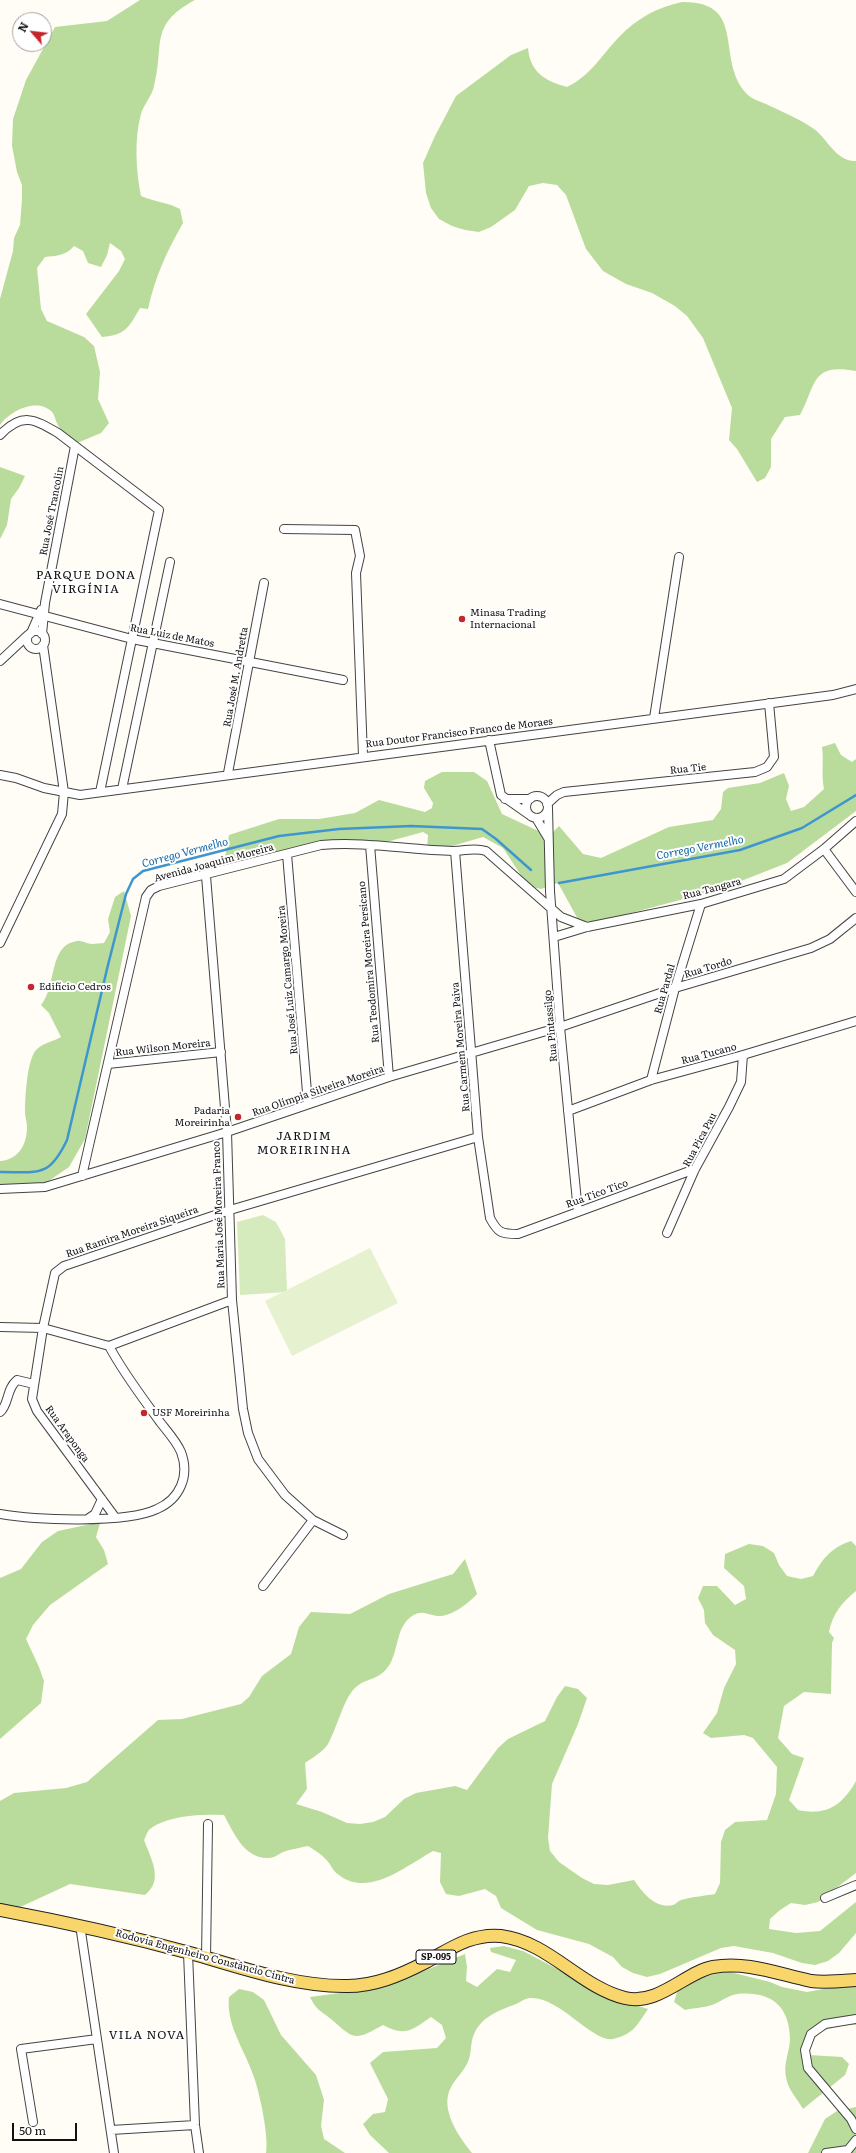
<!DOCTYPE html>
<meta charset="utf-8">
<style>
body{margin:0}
#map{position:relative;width:856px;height:2153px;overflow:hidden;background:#fffdf5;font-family:Literata,serif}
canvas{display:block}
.north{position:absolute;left:12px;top:12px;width:40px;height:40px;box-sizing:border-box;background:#fff;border:1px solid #a0a0a0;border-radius:50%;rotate:298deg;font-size:11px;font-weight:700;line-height:16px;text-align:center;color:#111}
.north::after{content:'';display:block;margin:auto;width:14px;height:18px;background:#c4262e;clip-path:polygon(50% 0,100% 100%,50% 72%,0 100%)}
.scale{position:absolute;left:12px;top:2123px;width:65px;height:18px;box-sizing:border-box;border:2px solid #111;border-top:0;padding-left:5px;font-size:12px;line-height:14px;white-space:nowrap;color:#111;-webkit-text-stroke:3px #fff;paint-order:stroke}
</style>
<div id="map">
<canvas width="856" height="2153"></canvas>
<div class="north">N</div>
<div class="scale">50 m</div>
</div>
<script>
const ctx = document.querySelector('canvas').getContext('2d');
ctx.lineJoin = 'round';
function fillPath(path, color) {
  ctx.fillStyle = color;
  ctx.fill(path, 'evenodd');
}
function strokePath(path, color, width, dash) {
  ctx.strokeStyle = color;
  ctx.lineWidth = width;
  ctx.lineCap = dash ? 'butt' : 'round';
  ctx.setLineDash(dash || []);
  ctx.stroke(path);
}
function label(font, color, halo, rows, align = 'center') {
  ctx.font = font + ' Literata,serif';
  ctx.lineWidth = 4;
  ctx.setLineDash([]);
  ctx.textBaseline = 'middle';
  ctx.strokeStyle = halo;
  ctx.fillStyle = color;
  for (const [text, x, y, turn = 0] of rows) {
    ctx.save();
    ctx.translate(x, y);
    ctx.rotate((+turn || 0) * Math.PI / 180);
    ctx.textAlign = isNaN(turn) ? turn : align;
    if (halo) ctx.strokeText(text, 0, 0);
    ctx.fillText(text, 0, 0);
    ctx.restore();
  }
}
fillPath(new Path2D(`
 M263 1215 276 1222 285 1239 287 1292 240 1295 237 1222Z`), '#d5ebbd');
fillPath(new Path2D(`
 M140 0H195C148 25 165 45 154 86 152 96 144 104 141 114 134 139 136 171 141 196 155 202 167 202 180 209L183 223C167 251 155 277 148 309L140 308C129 327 126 335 102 337L86 314 119 271 125 259 121 251 110 243 107 255 101 267 88 263 83 251 74 246C67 255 56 256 45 257L37 268 41 309 47 321 84 337 94 346 100 372 98 399 109 423 101 433 77 443C66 438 61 432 56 421 55 418 54 414 52 412 37 397 10 411 0 425V299L13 251 14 238 20 225 22 199V185L17 172 12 146 13 119 26 80 55 27 107 21Z
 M682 2C748 1 715 59 746 93 752 100 763 102 770 106 785 113 800 119 814 129 827 138 836 162 856 161V371C811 363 817 383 800 415L785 417 771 439V467L765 478 757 482 737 449 729 440 732 408 703 338 687 316 675 306 652 293 626 284 603 271 586 249 566 195 557 185 543 183 529 186 515 210 491 227 479 232 465 230 452 226 439 219 431 208 426 193 423 163 435 136 456 96 511 55 528 48C530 72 545 81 567 87 590 76 602 55 619 37 637 18 658 7 682 2Z
 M0 467 25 476 19 488 11 499 7 525 0 539Z
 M835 743 841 755 852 762 856 759V811L787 863 718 890 597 922 579 921 558 883 541 889 528 886 503 848 483 837 435 851 427 849 428 835 423 832 390 841 324 843 265 861 224 863 229 835 279 819H319L355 813 379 800 425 812 432 808 433 803 424 788 425 781 442 772H474L487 781 502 814 549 836 559 826 583 854 601 858 669 827 713 820 721 809 723 792 728 788 760 783 784 773 789 786 786 799 791 811 804 807 824 789C821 774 824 761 822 747Z
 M124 891 131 916 85 1139 69 1167 40 1187 0 1186V1161C18 1160 27 1145 27 1127 27 1122 25 1117 25 1112 25 1098 27 1060 36 1050 41 1044 54 1041 61 1037L49 1013 41 1005C57 986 48 945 77 941 81 940 87 944 92 944 96 944 100 943 104 943L110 932 108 919 115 897Z
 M100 1523 96 1537 104 1550 108 1564 50 1605 33 1625 26 1639 39 1667 44 1681 41 1703 0 1739V1578L21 1569 42 1542 58 1531 91 1524Z
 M851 1541 856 1546V1591C842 1602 832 1615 829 1632L834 1638 832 1643 831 1694 804 1692 784 1706 778 1738 792 1754 804 1758 789 1800 798 1810C826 1816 842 1806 856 1781V1873L818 1902 805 1905 791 1903 780 1910 770 1919 769 1929 796 1933 820 1931 856 1902V1933L839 1953 828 1961 815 1965 802 1963 773 1953 734 1946 721 1948 660 1974 647 1977 633 1973 622 1967 613 1957 589 1944 537 1930 501 1908 496 1896 485 1889 459 1896 446 1894 440 1882 441 1853 433 1851C406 1866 368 1898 339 1875 334 1872 332 1867 329 1863 323 1855 316 1851 308 1846 300 1848 291 1849 283 1852 279 1854 274 1858 269 1858 244 1859 234 1833 224 1815 203 1814 168 1815 150 1829 147 1831 146 1837 144 1840 151 1859 164 1880 145 1895L70 1884 5 1914H0V1801L14 1793 66 1788 87 1782 158 1720 182 1719 241 1704 249 1697 262 1676 291 1654 299 1627 311 1612 350 1614 389 1594 453 1574 465 1559 477 1594C469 1603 451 1617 438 1616 428 1615 422 1609 412 1616 396 1627 399 1648 390 1664 378 1683 366 1676 354 1689 344 1699 336 1730 328 1744 324 1751 312 1758 305 1763L307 1789 296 1804 322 1812 347 1823 360 1824 373 1822 385 1817 404 1799 416 1793 455 1786 467 1790 498 1748 508 1739 545 1721 557 1697 565 1686 578 1689 587 1698 578 1724 552 1784 548 1838 550 1851 559 1862 582 1878 594 1884 608 1885 634 1880C643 1893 655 1909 673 1905 676 1904 678 1901 681 1900 691 1897 704 1896 715 1894L720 1883 721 1842 725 1830 735 1822 767 1820 776 1794 777 1767 753 1738 744 1735 711 1738 703 1733 717 1713 724 1688 736 1664 735 1650 713 1635 705 1623 704 1610 698 1598 703 1586H717L735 1605 746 1599 744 1586 724 1568 725 1554 749 1544 763 1546 774 1553 779 1565 787 1576 801 1579 813 1576C823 1558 832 1547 851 1541Z
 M504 1946 523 1951 615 1999 648 2009C637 2025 634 2034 613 2039 593 2043 559 1996 530 1998 526 1998 520 2002 516 2004 500 2010 483 2016 475 2032 470 2041 472 2050 469 2059 466 2069 456 2078 451 2087 439 2109 459 2137 472 2153H389L370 2135 363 2124 373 2114 385 2112 388 2099 370 2063 383 2052 437 2048 446 2038 442 2025 431 2017C412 2030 405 2037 383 2025 354 2041 355 2040 331 2019 320 2010 317 2011 310 1997L362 1990 402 1980 465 1954 467 1967 466 1981 477 1987 497 1969 510 1972 516 1960 491 1952 490 1948Z
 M730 1972 770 1982 782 1987 807 1992 856 1983V2025L848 2024 820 2031 805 2047 809 2055 842 2057 849 2064 845 2075 803 2109C797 2098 788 2090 786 2077 783 2063 790 2052 790 2038 789 2005 770 1991 737 1994 729 1995 720 2002 712 2005 703 2008 693 2008 685 2010L674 2002 678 1989C695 1980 711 1973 730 1972Z
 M239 1989 253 1992 264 2000 281 2035 316 2075 324 2100 321 2126 324 2139 345 2153H266C269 2136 259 2088 252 2072 243 2047 226 2024 229 1997Z
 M856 2107V2153H808L825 2119 837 2111Z`), '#b9dc9c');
fillPath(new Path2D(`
 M370 1248 398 1303 292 1356 265 1301Z`), '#e6f2cf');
strokePath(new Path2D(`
 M559 883 740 850 802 828 856 795
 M0 1172C39 1172 49 1178 67 1140L107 969 126 894 133 879 143 871 279 836 339 829 411 826 482 829 496 839 531 870`), '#3f96cf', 2.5);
const street = new Path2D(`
 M0 435C22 412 34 419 58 433L159 510 100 792
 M284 529 355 530 360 556 356 573 363 756
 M0 604 132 639 343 680
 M27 640a9 9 0 1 1 18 0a9 9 0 1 1-18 0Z
 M31 633 41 610
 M42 634 45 603 75 446
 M0 661 28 635
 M654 718 679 557
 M489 740 501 795 528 814
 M228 773 264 583
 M0 775 16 778 44 788 80 795 833 695 856 689
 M122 789 170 562
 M526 807a11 11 0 1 1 22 0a11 11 0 1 1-22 0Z
 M505 799H530
 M547 804 557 795 564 792 755 772 767 767 774 757 769 703
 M548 808 550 891 560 1027 578 1212
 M536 818 548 838
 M370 845 389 1077
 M824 849 856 892
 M455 851 478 1137 490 1218C498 1233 501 1234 518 1234L695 1169
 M287 854 308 1104
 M206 876 227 1132 232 1300 243 1409 248 1433 258 1459 285 1495 313 1520 343 1535
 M554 937 587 927 701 904 784 879 824 849 856 821
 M0 943 62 814 64 792 43 645
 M108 1064 221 1052
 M651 1080 675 988 701 904
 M568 1111 651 1080 743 1055 856 1021
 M82 1176 146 897 151 890 159 886 321 845C365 841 409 850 453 851 465 851 474 847 486 851L561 917 587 927
 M0 1189 45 1187 227 1132 389 1077 560 1027 675 988 811 948 830 939 856 918
 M667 1233 695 1169 729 1107 741 1082 743 1055
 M0 1327 43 1328 109 1346
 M109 1346 232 1300
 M0 1412C9 1405 6 1389 17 1380L34 1384
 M0 1514C34 1520 126 1524 157 1509 180 1499 190 1476 181 1452 177 1442 167 1431 160 1422 142 1397 124 1374 109 1346
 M115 1517 37 1411 32 1399 43 1328 55 1273 64 1266 230 1210 478 1137
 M89 1518 95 1514 102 1499
 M263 1586 313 1520
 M825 1898 856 1885
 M80 1925 114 2153
 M188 1953 195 2125 199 2153
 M206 1958 208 1824
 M856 2019 825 2024 811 2034 805 2050 808 2068 851 2119 856 2129
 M33 2122 21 2049 97 2039
 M111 2130 195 2125
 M826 2153 848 2150 856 2140`);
const primary = new Path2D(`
 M0 1910C64 1922 127 1936 190 1953 240 1967 292 1986 344 1986 373 1987 401 1975 426 1962 450 1949 472 1933 501 1936 549 1942 580 1987 625 1998 658 2006 686 1972 713 1967 747 1961 778 1974 811 1981 825 1983 842 1981 856 1980`);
strokePath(street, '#444', 10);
strokePath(primary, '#222', 14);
strokePath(street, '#fff', 8);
strokePath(primary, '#f9d66b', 12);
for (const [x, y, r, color] of [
 [462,619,4,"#c4262e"],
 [31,987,4,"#c4262e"],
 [238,1117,4,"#c4262e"],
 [144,1413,4,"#c4262e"]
]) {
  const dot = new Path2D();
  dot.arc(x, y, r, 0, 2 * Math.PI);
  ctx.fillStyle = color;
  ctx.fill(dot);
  strokePath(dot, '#fff', 1.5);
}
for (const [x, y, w] of [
 [436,1957,40]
]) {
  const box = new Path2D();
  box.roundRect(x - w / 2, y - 7, w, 14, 3);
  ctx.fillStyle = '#fff';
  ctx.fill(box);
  strokePath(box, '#111', 1);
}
label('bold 9px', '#111', null, [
 ["SP-095",436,1957]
]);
label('10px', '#111', '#fff', [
 ["Rua José Trancolin",52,511,-79],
 ["Rua Luiz de Matos",172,636,11],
 ["Rua José M. Andretta",236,677,-80],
 ["Rua Doutor Francisco Franco de Moraes",459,733,-7],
 ["Rua Tie",688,769,-6],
 ["Avenida Joaquim Moreira",214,863,-15],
 ["Rua Tangara",712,889,-15],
 ["Rua Teodomira Moreira Persicano",369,962,-95],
 ["Rua Tordo",708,968,-17],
 ["Rua José Luiz Camargo Moreira",288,980,-95],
 ["Rua Pardal",665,989,-74],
 ["Rua Pintassilgo",551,1026,-95],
 ["Rua Carmem Moreira Paiva",461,1047,-95],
 ["Rua Wilson Moreira",163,1048,-6],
 ["Rua Tucano",709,1054,-15],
 ["Rua Olímpia Silveira Moreira",318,1091,-19],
 ["Rua Pica Pau",700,1140,-62],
 ["Rua Tico Tico",597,1194,-20],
 ["Rua Maria José Moreira Franco",219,1215,-92],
 ["Rua Ramira Moreira Siqueira",132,1232,-19],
 ["Rua Araponga",67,1434,54],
 ["Rodovia Engenheiro Constâncio Cintra",205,1957,15]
]);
label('10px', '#111', '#fff', [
 ["Minasa Trading",470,613],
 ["Internacional",470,625],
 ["Edifício Cedros",39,987],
 ["Padaria",230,1111,"right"],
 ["Moreirinha",230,1123,"right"],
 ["USF Moreirinha",152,1413]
], 'left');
label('italic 11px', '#1768a6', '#fff', [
 ["Corrego Vermelho",700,848,-11],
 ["Corrego Vermelho",185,853,-15]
]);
ctx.letterSpacing = '1px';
label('12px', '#111', '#fff', [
 ["PARQUE DONA",86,575],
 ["VIRGÍNIA",86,589],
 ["JARDIM",304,1136],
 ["MOREIRINHA",304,1150],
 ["VILA NOVA",147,2035]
]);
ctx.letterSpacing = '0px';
</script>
